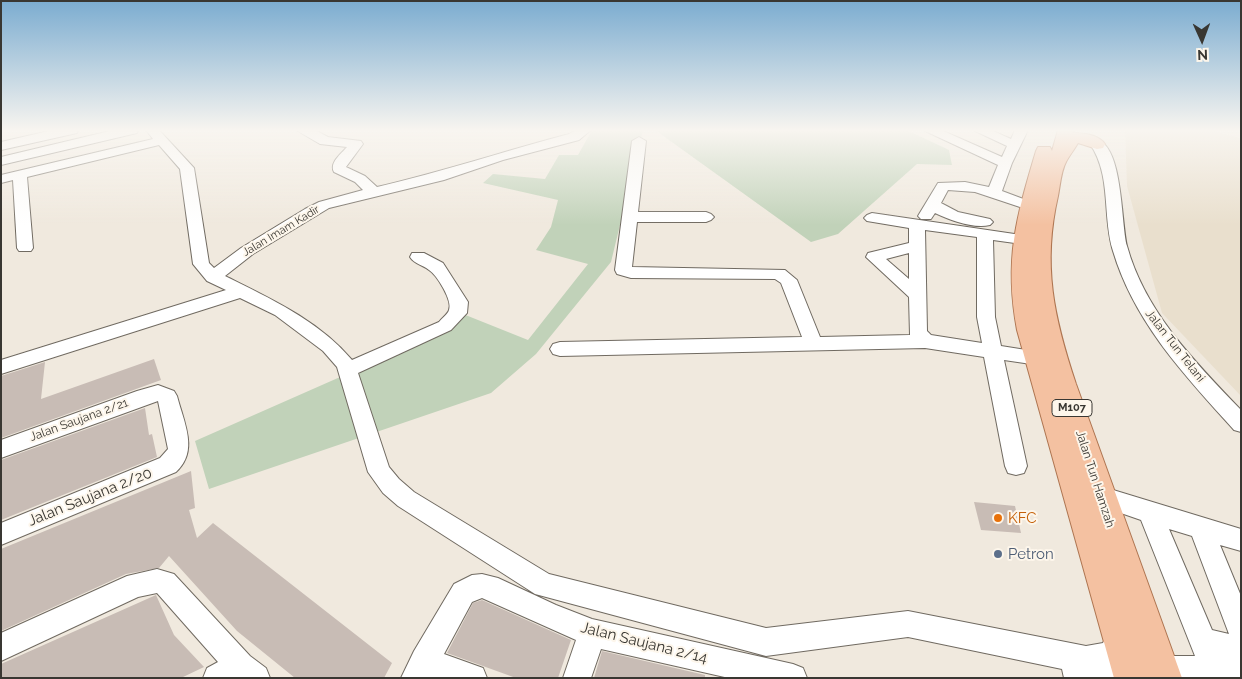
<!DOCTYPE html>
<style>
body{margin:0}
#map{position:relative;width:1242px;height:679px;overflow:hidden;background:#f0e9de;font-family:Raleway,sans-serif}
canvas{display:block}
.frame{position:absolute;inset:0;border:2px solid #393732;pointer-events:none}
.north{position:absolute;left:1177px;top:15px;width:50px;height:50px;-webkit-text-stroke:4px #fdf6eb;paint-order:stroke;rotate:178deg;font-size:14px;font-weight:700;line-height:20px;text-align:center;color:#393732}
.north::after{content:'';display:block;margin:auto;width:18px;height:22px;background:#393732;clip-path:polygon(50% 0,100% 100%,50% 72%,0 100%)}
</style>
<div id="map">
<canvas width="1242" height="679"></canvas>
<div class="frame"></div>
<div class="north">N</div>
</div>
<script>
const ctx = document.querySelector('canvas').getContext('2d');
ctx.lineJoin = 'round';
function fillPath(path, color) {
  ctx.fillStyle = color;
  ctx.fill(path, 'evenodd');
}
function strokePath(path, color, width, dash) {
  ctx.strokeStyle = color;
  ctx.lineWidth = width;
  ctx.lineCap = dash ? 'butt' : 'round';
  ctx.setLineDash(dash || []);
  ctx.stroke(path);
}
function label(font, color, halo, rows, align = 'center') {
  ctx.font = font + ' Raleway,sans-serif';
  ctx.lineWidth = 4;
  ctx.setLineDash([]);
  ctx.textBaseline = 'middle';
  ctx.strokeStyle = halo;
  ctx.fillStyle = color;
  for (const [text, x, y, turn = 0] of rows) {
    ctx.save();
    ctx.translate(x, y);
    ctx.rotate((+turn || 0) * Math.PI / 180);
    ctx.textAlign = isNaN(turn) ? turn : align;
    if (halo) ctx.strokeText(text, 0, 0);
    ctx.fillText(text, 0, 0);
    ctx.restore();
  }
}
fillPath(new Path2D(`
 M1125 130H1210L1241 138V396L1162 313 1127 186Z`), '#e9dfcd');
fillPath(new Path2D(`
 M592 130H643L611 262 536 354 491 393 209 489 195 441 449 329 463 314 528 340 588 264 536 250 551 227 558 200 483 183 493 174 545 179 559 155H578Z
 M655 130H907L949 150 952 165 917 164 838 234 811 242Z`), '#c1d2b9');
fillPath(new Path2D(`
 M154 359 161 380 1 438V376L45 362 41 399Z
 M145 408 149 435 152 434 157 457 1 520V460Z
 M191 471 195 508 189 510 197 538 213 523 392 663 384 678H295L237 631 169 556 159 568 126 574 1 631V549Z
 M974 502 1015 506 1021 533 981 530Z
 M156 595 174 635 204 667 181 678H1V664Z
 M482 600 571 640 558 678H516L447 653 473 603Z
 M602 651 705 675V678H594Z`), '#c8bcb5');
const minor = new Path2D(`
 M53 130H78L77 133 1 150V142Z
 M114 130H138L137 133 1 165V157Z
 M146 130H159L194 168 209 263 214 268 241 248 305 209 319 202 363 190 355 182 334 172C329 163 341 154 347 147L320 144 296 130H315L328 137 361 141 363 144 346 167 365 176 377 187C442 172 505 151 569 134L576 130H591L579 140 503 160 444 180 329 208 253 254 225 276C271 299 318 320 352 360L439 322C442 318 448 314 449 310 453 301 437 275 429 270 423 265 414 264 410 257L412 253H424L443 263 468 302 467 313 451 330 358 373 389 467 399 479 414 492 549 574 766 628 908 611 1086 646 1103 643 1110 629 1120 625 1130 629 1134 639 1126 659 1119 666 1126 678H1064L1062 669 908 637 766 656 535 594 398 506 383 493 368 472 337 367 323 351 275 315 240 298 1 374V360L226 290 207 281 193 264 180 169 159 145 27 177 33 248 31 251H19L17 248 13 180 1 183V175L153 139Z
 M923 130H941L1002 157 1007 146 973 130H991L1011 139 1015 130H1028L1012 163 1002 191 1034 203 1036 206 1034 209 1029 210 975 192 948 190 941 203 958 212 990 219 993 222 990 225C974 229 950 220 935 213L931 219H921L918 216 938 183 965 182 989 187 998 165Z
 M639 137 646 141 638 212H706L711 214 714 217 711 220 706 222H637L632 267 785 270 797 280 820 337 910 335 909 297 866 257 868 253 909 243V228L867 221 864 218 867 215 872 213 1028 236 1030 239 1028 242 1022 244 993 240 995 317 1001 346 1045 353 1048 358 1045 363 1038 365 1004 360 1027 466 1024 473 1016 475 1008 473 1005 466 984 357 925 348 560 356 553 354 550 349 553 344 560 342 802 337 781 283 775 279 631 278 617 274 615 270 632 141ZM925 230 977 237V317L982 343 931 335 927 331ZM909 253V279L886 259Z
 M1097 140C1123 146 1121 224 1127 246 1145 312 1195 362 1241 410V432L1234 430C1185 376 1134 322 1113 251 1102 216 1112 176 1090 144Z
 M158 385 174 391 177 396C184 423 199 451 176 472L1 545V523L160 458 168 449 158 401 1 458V440L137 391Z
 M1100 486 1241 529V551L1220 545 1241 596V678H1150L1147 670 1151 660 1161 656H1195L1141 520 1092 503 1088 496 1092 489ZM1169 529 1192 536 1229 634 1212 630Z
 M157 569 174 574 250 656 266 668 270 678H203L207 668 218 662 157 593 138 597 1 661V633L127 576Z
 M482 574 498 578 556 605 592 619 793 664 803 668 807 678H729L601 649 591 678H563L576 640 482 598 472 602 444 654 483 668 487 678H401L414 651 454 584 472 575Z`);
const major = new Path2D(`
 M1058 130H1074L1073 133C1084 133 1099 135 1105 144L1103 148 1097 149 1078 143C1074 150 1069 156 1066 162 1061 171 1060 186 1058 196 1042 265 1054 318 1076 384L1182 678H1114L1017 330C1004 260 1016 218 1036 151L1038 147H1050L1052 151Z`);
strokePath(minor, '#706a61', 2);
strokePath(major, '#ae7551', 2);
fillPath(minor, '#fff');
fillPath(major, '#f4c1a1');
const sky = ctx.createLinearGradient(0, 0, 0, 225);
sky.addColorStop(0, '#7bacd0');
sky.addColorStop(0.58, '#f8f5f0');
sky.addColorStop(1, '#f8f5f000');
ctx.fillStyle = sky;
ctx.fillRect(0, 0, 1242, 225);
for (const [x, y, r, color] of [
 [998,518,5,"#e8710a"],
 [998,554,5,"#5c6f8a"]
]) {
  const dot = new Path2D();
  dot.arc(x, y, r, 0, 2 * Math.PI);
  ctx.fillStyle = color;
  ctx.fill(dot);
  strokePath(dot, '#fdf6eb', 2);
}
label('11px', '#393732', '#fdf6eb', [
 ["Jalan Imam Kadir",281,231,-31]
]);
for (const [x, y, w] of [
 [1072,408,40]
]) {
  const box = new Path2D();
  box.roundRect(x - w / 2, y - 8.5, w, 17, 4);
  ctx.fillStyle = '#fdf6eb';
  ctx.fill(box);
  strokePath(box, '#393732', 1);
}
label('bold 11px', '#393732', null, [
 ["M107",1072,408]
]);
label('12px', '#393732', '#fdf6eb', [
 ["Jalan Tun Telani",1175,346,52],
 ["Jalan Saujana 2/21",79,420,-20],
 ["Jalan Tun Hamzah",1095,479,72]
]);
label('15px', '#393732', '#fdf6eb', [
 ["Jalan Saujana 2/20",90,497,-22],
 ["Jalan Saujana 2/14",644,643,14]
]);
label('15px', '#c56008', '#fdf6eb', [
 ["KFC",1008,518]
], 'left');
label('15px', '#4e5e75', '#fdf6eb', [
 ["Petron",1008,554]
], 'left');
</script>
